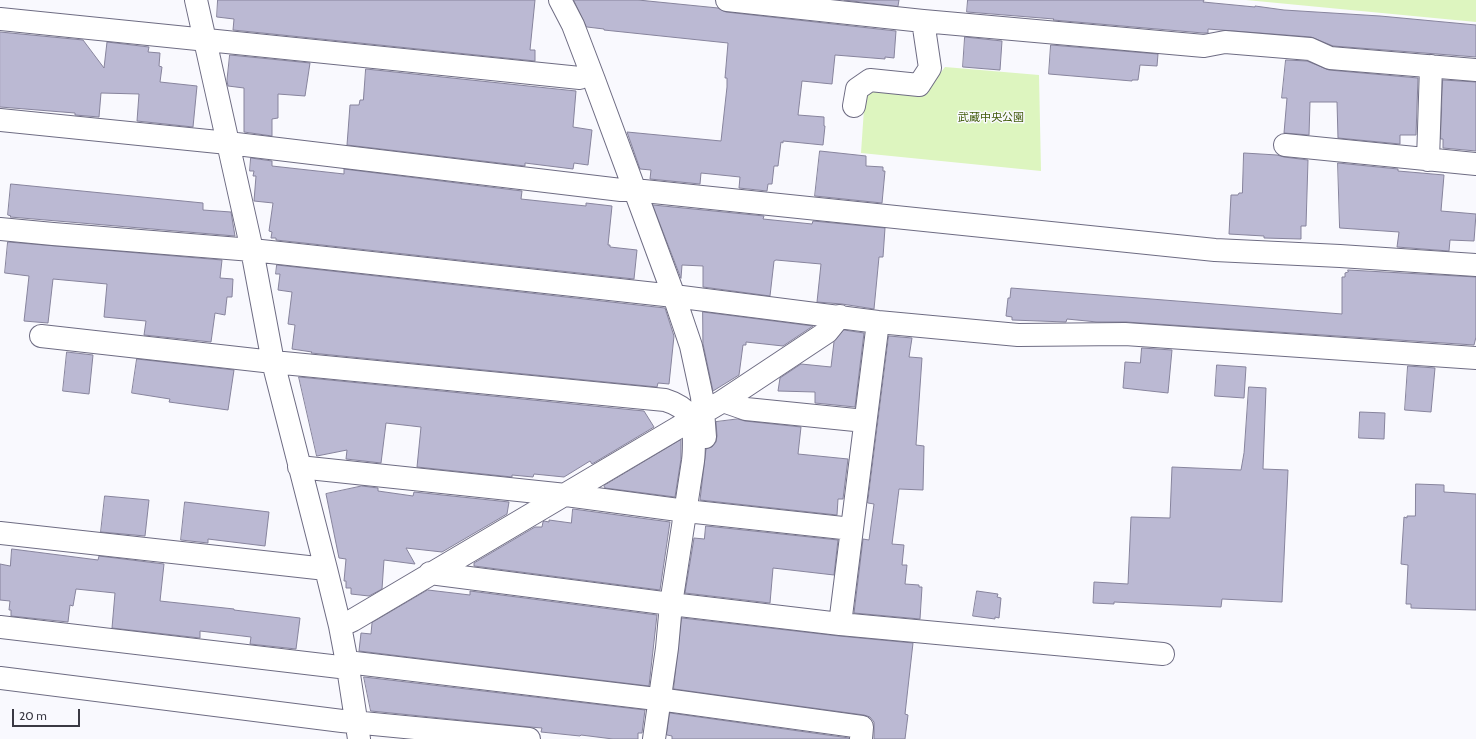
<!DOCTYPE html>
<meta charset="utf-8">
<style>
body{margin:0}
#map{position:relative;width:1476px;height:739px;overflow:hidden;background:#f9f9fe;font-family:Cabin,sans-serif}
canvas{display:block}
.scale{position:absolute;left:12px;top:709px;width:68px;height:18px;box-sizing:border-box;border:2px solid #3a3943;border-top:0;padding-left:5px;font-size:12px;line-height:14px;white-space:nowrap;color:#3a3943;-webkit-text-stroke:3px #f9f9fe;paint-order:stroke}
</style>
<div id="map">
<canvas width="1476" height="739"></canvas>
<div class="scale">20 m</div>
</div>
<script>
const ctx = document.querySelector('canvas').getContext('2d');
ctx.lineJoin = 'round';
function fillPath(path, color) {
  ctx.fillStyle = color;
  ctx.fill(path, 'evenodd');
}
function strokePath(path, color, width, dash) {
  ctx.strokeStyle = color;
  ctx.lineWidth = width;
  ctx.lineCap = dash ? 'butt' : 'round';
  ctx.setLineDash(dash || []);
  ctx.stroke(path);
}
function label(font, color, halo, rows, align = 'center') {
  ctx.font = font + ' Cabin,"Noto Sans JP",sans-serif';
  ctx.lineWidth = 3;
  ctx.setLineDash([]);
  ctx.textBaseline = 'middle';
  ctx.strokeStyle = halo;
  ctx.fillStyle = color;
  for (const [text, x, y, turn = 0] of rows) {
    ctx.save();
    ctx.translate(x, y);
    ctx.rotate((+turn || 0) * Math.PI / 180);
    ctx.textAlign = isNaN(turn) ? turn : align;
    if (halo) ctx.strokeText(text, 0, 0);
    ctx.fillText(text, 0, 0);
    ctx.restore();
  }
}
fillPath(new Path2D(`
 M1246 0H1476V22Z
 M945 67 1039 75 1041 171 861 153 865 94 872 87 926 91Z`), '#ddf5bf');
const building = new Path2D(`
 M218 0H535L530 50H535V61L233 30 234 19 217 17Z
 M574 0H638L718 8 726 12 896 31 894 58 885 57V59L835 55 832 84 802 81 798 115 824 117V126H825L823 145 783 141V143L781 142 778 166H774L772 184H768L767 191 739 188 740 177 701 173 700 184 650 179 651 170 640 169 627 132 721 141 727 87V78H725L728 43 604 30V29L587 27Z
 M844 0H899L898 6Z
 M968 0H1204L1203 2 1255 7V6L1284 10 1380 16 1476 25V57L1333 46 1311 37 1208 29V33H1203L1053 20 1054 19 967 12Z
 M0 32 83 40 104 68 107 42 149 47 148 52 160 53 159 66 162 67 160 82 197 86 193 127 137 121 139 94 101 93 99 117 75 115V113L0 107Z
 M965 37 1002 41 1000 70 963 67Z
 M1051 45 1158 54 1157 66 1140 65 1138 80H1132V81L1049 74Z
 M230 55 310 63 305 96 278 94V118L272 119V136L244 132V88L228 86 227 81Z
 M1286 60 1307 61 1329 70 1418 78 1416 135H1400V144L1338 138 1337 102H1310L1309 135 1284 133 1287 98H1282Z
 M366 69 576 91 573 127 592 130 588 165 574 163 573 169 525 163V166L347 145 350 105H359L360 100H363Z
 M1443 80 1476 82V151L1443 148V139H1441Z
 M820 151 866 156V166L883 167V171H885L882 203 815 196Z
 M1244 153 1277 155 1284 157 1308 160 1306 226H1301V239L1264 238V236L1229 234 1231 195H1238L1239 193H1242Z
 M251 158 272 161V166L344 174V169L522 191 521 199 586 206V203L612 206 608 245H610V247L637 250 634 279 276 240V238H271L272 232 269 231 273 203 254 201 256 176H253L254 171H250Z
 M1338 163 1398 169V171L1444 175 1441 211 1476 214 1474 241 1450 240 1449 251 1397 247 1399 232 1340 228Z
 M11 184 203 203V210L231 212 235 236 10 217 11 216 8 215Z
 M653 205 764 216 763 219 812 224 813 221 885 228 883 257H879L874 309 842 304 817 302 821 264 776 260 774 261 770 296 703 287V266L682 265 681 278Z
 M8 242 222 260 220 278 233 279 232 297H227L225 315 215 313 211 342 144 335 146 321 104 317 107 284 53 279 48 323 24 321 29 276 5 273Z
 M277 265 665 308 674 336 669 384 658 383 657 387 311 353 312 352 292 349 295 325 288 324 292 292 278 290 280 274H276Z
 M1348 270 1476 277V337L1474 345 1126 322H1097L1067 319 1066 322 1012 320V317L1006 316 1008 298H1010L1011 288 1342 314V277H1345V273L1348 272Z
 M703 312 813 326 783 346 746 342V345H743L739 375 713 391 703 344Z
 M844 330 864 333 855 407 815 403V392L778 391 780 378 801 364 831 367 834 342Z
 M889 336 912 338 909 357 922 358 916 445 924 446 923 490 899 489 892 544 904 545 902 565H907L905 584 919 585V587H922L920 619 854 613 863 539 869 540 874 504 868 503Z
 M1142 348 1172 350 1168 393 1123 388 1125 362 1140 363Z
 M67 352 93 355 89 394 63 391Z
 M137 359 234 370 228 410 169 402 170 399 132 393Z
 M1217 365 1246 367 1244 398 1215 396Z
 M1408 366 1435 368 1431 412 1405 410Z
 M299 377 644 411 654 427 592 464 590 461 564 477 534 474 533 477 512 475V477L417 467 421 427 386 423 381 463 346 459 347 450 317 456Z
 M1249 387 1266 388 1263 469 1288 470 1282 602 1222 599 1221 607 1114 602V604L1093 603 1094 582 1128 584 1131 517 1170 518 1172 467 1241 470 1244 453Z
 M1360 412 1385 413 1384 439 1359 438Z
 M738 419 745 421 801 427 798 454 848 459 843 499H838L837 515 700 500 706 449 712 447 716 442 717 436 716 422Z
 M681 440V459L675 497 605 488 604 486Z
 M1416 484 1444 485V492L1476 494V610L1411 608V604H1406L1408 565 1401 564 1404 517 1407 518V516H1415Z
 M362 486 378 488V491L413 496 414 492 509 502 507 514 442 552 406 548 415 564 384 560 382 589 369 596 351 594V588H346V581H344L346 559 339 558 326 494Z
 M105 496 149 500 145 536 101 532Z
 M185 502 269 512 265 546 208 539V543L181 540Z
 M573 509 670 522 660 590 474 566V563L535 527H542L543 522 544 521 549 522V520L571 523Z
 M706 526 838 540 834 575 773 568 770 603 685 593 694 538 704 539Z
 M12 549 98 560 99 556 164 564 160 601 234 609V610L300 618 296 649 250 644 251 637 200 631V638L112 628 115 593 76 589 73 606 70 605 68 622 11 616V610H9L10 601 0 600V564L10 566Z
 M428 590 470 595V591L657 615 649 686 359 651 361 633 371 634 372 623Z
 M977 591 998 594 997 597 1001 598 999 618 995 617V619L973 616Z
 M682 618 839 636 913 643 905 714 908 715 905 739H874V722L870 717 864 715 674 689Z
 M364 677 645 710 642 733H638V739H613L581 735 580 736 541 732 542 728 530 727 371 711Z
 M670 713 849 738V739H672V736L667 735Z`);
fillPath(building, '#bbb9d3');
strokePath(building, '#87849d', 1);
const minor = new Path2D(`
 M196 0 252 250 273 362 326 569 340 626 348 668 359 739
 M560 0 573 25 594 80 674 296 691 346 702 397 705 437
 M727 0 923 21 1204 46 1225 42 1310 49 1330 58 1476 70
 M0 19 580 78
 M854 106 857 89 870 80 919 85 930 68 923 21
 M0 120 228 143 621 190H634L1215 250 1340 256 1476 265
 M1285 145 1476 164
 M1428 160 1431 66
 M0 229 53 234 252 250 674 296 878 322 1018 335 1125 334 1476 358
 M41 336 273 362 665 400C675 403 685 409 691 417 695 424 694 453 693 461L671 604 667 648 654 739
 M723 401 746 409 865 421
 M299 467 566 495 686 511 852 529
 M0 533 326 569
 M430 573 671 604 840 624 1163 654
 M840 624 878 322
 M340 626 353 620 723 401 827 332 840 316
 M0 627 348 668
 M347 662 673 701 862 727 861 739
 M0 678 342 721 529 739`);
strokePath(minor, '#6e6c83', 24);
strokePath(minor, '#fff', 22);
label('11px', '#425c0c', '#f9f9fe', [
 ["武蔵中央公園",991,118]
]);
</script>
